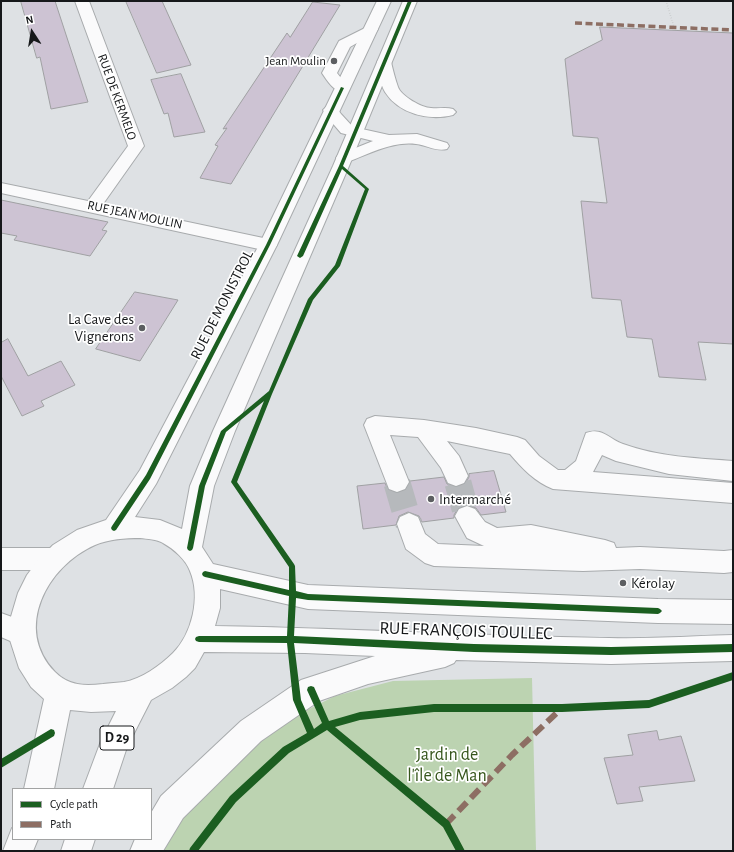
<!DOCTYPE html>
<meta charset="utf-8">
<style>
body{margin:0}
#map{position:relative;width:734px;height:852px;overflow:hidden;background:#dee1e4;font-family:"Alegreya Sans",sans-serif}
canvas{display:block}
.frame{position:absolute;inset:0;border:2px solid #16181a;pointer-events:none}
.legend{position:absolute;left:12px;top:788px;width:140px;height:52px;box-sizing:border-box;background:#fff;border:1px solid #a2a3a3;margin:0;padding:5px 7px;list-style:none;font-size:12px;color:#16181a}
.legend li{display:flex;align-items:center;gap:8px;height:20px}
.legend b{width:20px;border:1px solid #a2a3a3}
.north{position:absolute;left:12px;top:12px;width:40px;height:40px;-webkit-text-stroke:3px #fff;paint-order:stroke;rotate:348deg;font-size:11px;font-weight:700;line-height:16px;text-align:center;color:#16181a}
.north::after{content:'';display:block;margin:auto;width:14px;height:18px;background:#16181a;clip-path:polygon(50% 0,100% 100%,50% 72%,0 100%)}
</style>
<div id="map">
<canvas width="734" height="852"></canvas>
<div class="frame"></div>
<ul class="legend">
<li><b style="height:5px;background:#1b5e20"></b>Cycle path</li>
<li><b style="height:5px;background:#8d6e63"></b>Path</li>
</ul>
<div class="north">N</div>
</div>
<script>
const ctx = document.querySelector('canvas').getContext('2d');
ctx.lineJoin = 'round';
function fillPath(path, color) {
  ctx.fillStyle = color;
  ctx.fill(path, 'evenodd');
}
function strokePath(path, color, width, dash) {
  ctx.strokeStyle = color;
  ctx.lineWidth = width;
  ctx.lineCap = dash ? 'butt' : 'round';
  ctx.setLineDash(dash || []);
  ctx.stroke(path);
}
function label(font, color, halo, rows, align = 'center') {
  ctx.font = font + ' "Alegreya Sans",sans-serif';
  ctx.lineWidth = 3.5;
  ctx.setLineDash([]);
  ctx.textBaseline = 'middle';
  ctx.strokeStyle = halo;
  ctx.fillStyle = color;
  for (const [text, x, y, turn = 0] of rows) {
    ctx.save();
    ctx.translate(x, y);
    ctx.rotate((+turn || 0) * Math.PI / 180);
    ctx.textAlign = isNaN(turn) ? turn : align;
    if (halo) ctx.strokeText(text, 0, 0);
    ctx.fillText(text, 0, 0);
    ctx.restore();
  }
}
fillPath(new Path2D(`
 M532 678 536 851H158L170 828 275 726 335 696 393 681Z`), '#bcd3b1');
const building = new Path2D(`
 M21 1H55L88 102 51 109 40 57 37 58Z
 M126 1H162L191 65 157 73Z
 M313 2 340 5 231 184 200 178 218 146 215 145 227 128 223 129 287 33 290 37Z
 M600 27 733 33V344L698 342 706 380 659 377 652 339 627 337 621 300 592 298 581 201 607 203 598 138 573 136 565 59 602 40Z
 M181 74 205 132 174 137 168 113 164 114 151 80Z
 M1 200 108 222 102 230 107 231 90 256 14 240 17 236 1 233Z
 M135 292 178 300 140 361 96 349Z
 M8 339 28 376 61 361 75 385 41 401 44 406 22 416 1 376V343Z
 M494 471 506 512 481 515 476 508 466 505 458 508 454 515V518L422 522 419 516 408 512 399 516 396 525 363 529 357 486 385 483 388 490 398 493 406 490 410 481 444 477 447 484 457 487 465 484 469 477V474Z
 M657 731 659 740 681 736 695 781 639 787 643 801 617 804 604 758 633 755 628 735Z`);
fillPath(building, '#cdc3d3');
strokePath(building, '#9fa0a2', 1);
strokePath(new Path2D(`
 M456 476 458 484
 M397 482 398 484`), '#b6b9bc', 20, [20, 10]);
strokePath(new Path2D(`
 M397 483 409 524
 M458 483 467 516`), '#b6b9bc', 27, [27, 14]);
const minor = new Path2D(`
 M75 1H89L144 146 103 204 268 239 274 241 277 245 274 249 268 251 1 193V183L88 201 128 146Z
 M371 25 376 26 378 29 376 32 350 47 337 73 349 88 347 91C335 94 328 82 322 73L339 41Z
 M384 58 389 59 391 62C393 70 395 79 398 87 401 96 422 108 431 108 439 109 446 107 453 109L456 112 453 115C429 121 399 114 385 92 380 84 379 71 377 62L379 59Z
 M331 105 336 107 341 114 353 127 389 135 417 134 447 143 449 146 447 149C436 152 427 145 416 144 393 141 371 153 350 161L344 163 338 161 336 158 338 155 373 141 341 133 329 119 323 110 326 107Z
 M375 416 424 420 476 428 517 437 525 440 539 456 558 470H565L576 461 586 433C603 427 608 439 623 444 658 457 696 458 733 461V481L669 474 616 461 602 455 593 472 733 483V503L553 489C535 482 522 468 510 454L447 441 459 456 468 476 464 483 456 486 448 483 441 468 418 437 390 435 409 482 405 489 397 492 389 489 364 425 367 419Z
 M467 506 475 509 485 522 497 528 531 525 605 540 614 543 616 548 640 547 724 551 733 550V572L724 573 640 569 583 571 434 566 425 563 406 549 397 524 400 517 409 513 418 517 425 534 438 544 484 546 467 538 455 516 459 509Z
 M1 548H53L62 551 65 559 62 567 53 570H1Z
 M1 613 31 624 35 633 31 642 22 646 1 637Z`);
const major = new Path2D(`
 M377 1H391L277 245 156 484 135 517 160 520 182 529 190 486 213 431 333 166 403 1H417L349 166 235 431 214 486 202 547 213 564 308 585 658 599 733 600V624L658 623 308 609 220 589V608L215 626C346 628 477 636 609 638 650 639 692 636 733 635V661L611 664 456 660 454 663 445 667 368 684 319 701 261 741 183 818 163 851H130L135 839H151V813L161 796 241 721 301 680 375 656 305 653 204 652 195 668 186 677 172 688 151 700 127 747 113 789H83L101 741 116 711 91 712 70 710 54 789H24L44 699 31 687 19 668 10 640V620L18 593 27 575 39 559 53 545 77 530 106 520 140 470 259 245ZM140 538C147 539 157 539 163 543 174 549 186 560 190 571 201 597 192 634 173 653 160 666 141 679 124 682 117 683 110 683 103 684 84 686 69 686 55 672 13 629 47 566 95 545 109 539 125 538 140 538Z
 M12 828 13 839H38L33 851H3Z
 M65 839H95L91 851H61Z`);
strokePath(minor, '#a8abad', 2);
strokePath(major, '#a8abad', 2);
strokePath(new Path2D(`
 M666 1 674 27`), '#bfc0c1', 1.5, [0.5, 2]);
fillPath(minor, '#fafafb');
fillPath(major, '#fafafb');
strokePath(new Path2D(`
 M575 23 733 30`), '#8d6e63', 3.5, [7, 3.5]);
strokePath(new Path2D(`
 M446 824 512 755 562 708`), '#8d6e63', 6, [12, 6]);
fillPath(new Path2D(`
 M408 1H412L343 166 369 189 340 266 313 300 272 394 237 482 294 564 295 566 296 591 308 594 658 608 660 609 662 611 660 613 658 614 308 600 296 598 294 636 474 644 611 647 733 644V652L611 655 474 652 294 643 301 700 314 729 322 723 307 690 308 687 311 686 314 687 329 721 360 712 434 704H562L649 700 733 672V680L649 708 562 712H434L360 720 335 727 449 821 465 851H456L443 827 327 730 289 753 236 802 198 851H189L190 848 230 796 283 747 307 733 293 700 287 643 199 642 196 641 195 639 196 637 199 636H287L289 596 205 577 203 576 202 574 203 572 205 571 289 590V567L231 482 264 401 226 432 205 486 193 548 192 550 190 551 188 550 187 548 199 486 221 431 269 391 308 299 335 265 365 189 342 169 303 256 300 258 297 256 339 166Z
 M341 87 344 88 270 245 150 479 116 530 114 531 112 530 111 528 112 526 146 475 266 245Z
 M51 729 54 730 55 733 54 736 1 768V759Z`), '#1b5e20');
for (const [x, y, r, color] of [
 [334,61,4,"#5c5e61"],
 [142,328,4,"#5c5e61"],
 [431,499,4,"#5c5e61"],
 [623,583,4,"#5c5e61"]
]) {
  const dot = new Path2D();
  dot.arc(x, y, r, 0, 2 * Math.PI);
  ctx.fillStyle = color;
  ctx.fill(dot);
  strokePath(dot, '#fff', 1.5);
}
label('13px', '#16181a', '#fff', [
 ["Jean Moulin",326,61]
], 'right');
label('13px', '#16181a', '#fff', [
 ["RUE DE KERMELO",117,97,70],
 ["RUE JEAN MOULIN",135,215,12]
]);
for (const [x, y, w] of [
 [117,738,34]
]) {
  const box = new Path2D();
  box.roundRect(x - w / 2, y - 12, w, 24, 3);
  ctx.fillStyle = '#fff';
  ctx.fill(box);
  strokePath(box, '#16181a', 1);
}
label('bold 14px', '#16181a', null, [
 ["D 29",117,738]
]);
label('15px', '#16181a', '#fff', [
 ["RUE DE MONISTROL",222,305,-63]
]);
label('15px', '#16181a', '#fff', [
 ["La Cave des",134,319,"right"],
 ["Vignerons",134,336,"right"],
 ["Intermarché",439,499],
 ["Kérolay",631,583]
], 'left');
label('18px', '#16181a', '#fff', [
 ["RUE FRANÇOIS TOULLEC",466,631,2]
]);
label('18px', '#36561c', '#fff', [
 ["Jardin de",447,755],
 ["l'île de Man",447,776]
]);
</script>
